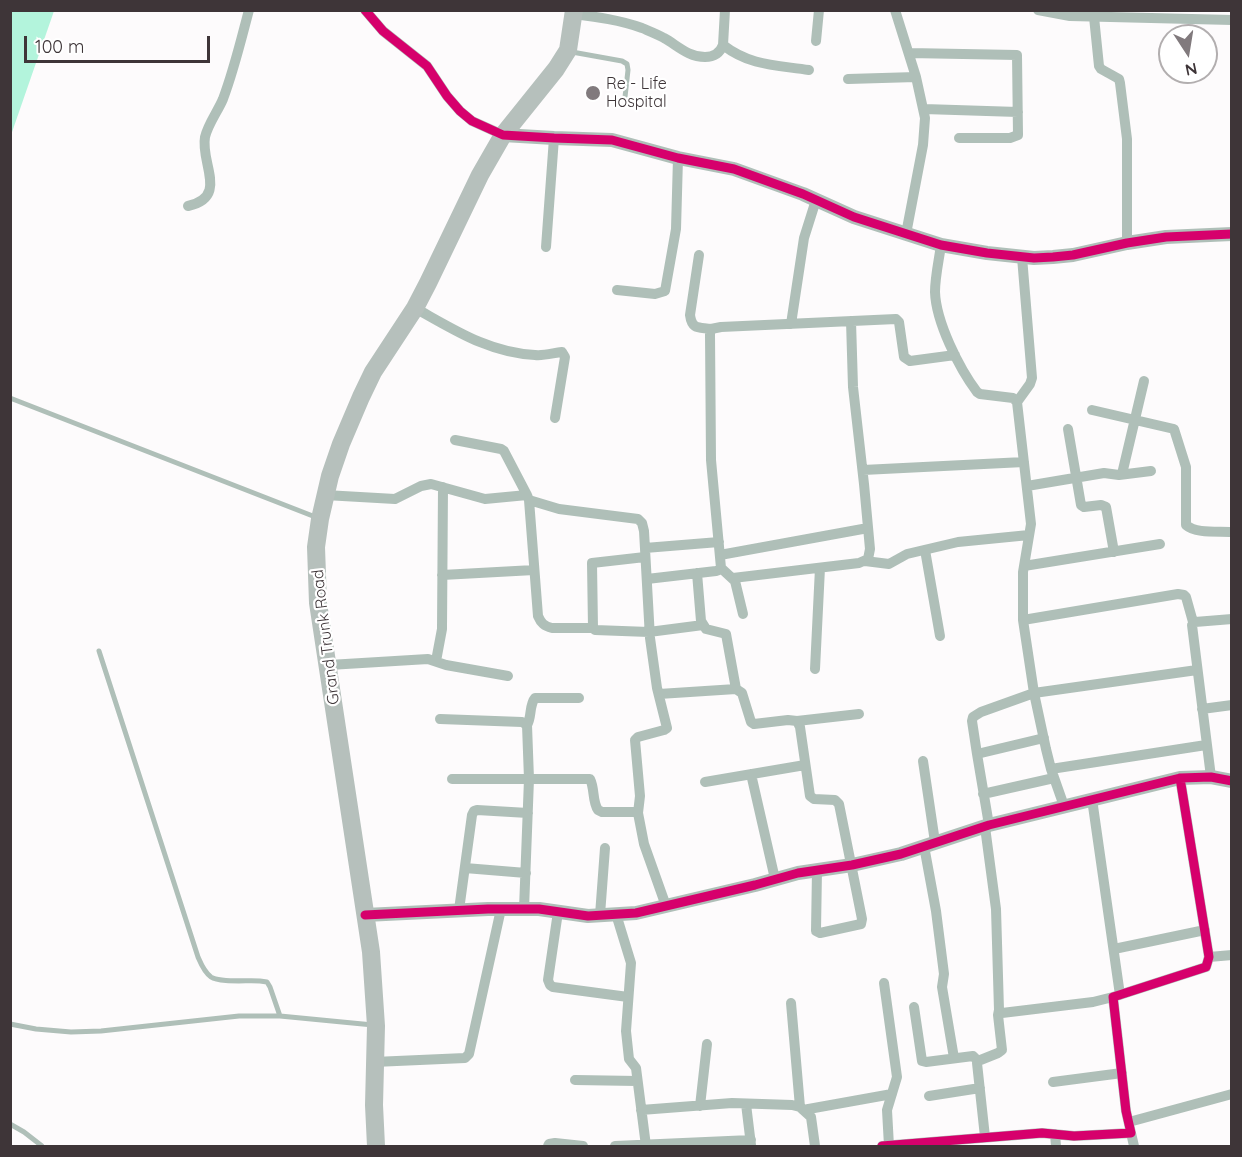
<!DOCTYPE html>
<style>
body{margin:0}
#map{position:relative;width:1242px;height:1157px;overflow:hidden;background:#fdfbfc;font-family:Quicksand,sans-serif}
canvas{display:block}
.frame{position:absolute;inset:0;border:12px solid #3e3538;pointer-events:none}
.north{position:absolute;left:1158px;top:24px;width:60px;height:60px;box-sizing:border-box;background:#fff;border:2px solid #b2aeaf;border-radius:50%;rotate:168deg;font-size:16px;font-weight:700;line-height:24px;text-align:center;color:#3e3538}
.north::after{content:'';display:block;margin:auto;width:21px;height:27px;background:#817a7d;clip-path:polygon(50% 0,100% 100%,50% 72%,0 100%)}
.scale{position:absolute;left:24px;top:36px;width:186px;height:27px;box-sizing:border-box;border:3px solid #3e3538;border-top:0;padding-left:8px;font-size:18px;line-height:21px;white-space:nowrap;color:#3e3538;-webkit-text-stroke:4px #fff;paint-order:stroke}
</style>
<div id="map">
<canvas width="1242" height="1157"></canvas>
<div class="frame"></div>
<div class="north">N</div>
<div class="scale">100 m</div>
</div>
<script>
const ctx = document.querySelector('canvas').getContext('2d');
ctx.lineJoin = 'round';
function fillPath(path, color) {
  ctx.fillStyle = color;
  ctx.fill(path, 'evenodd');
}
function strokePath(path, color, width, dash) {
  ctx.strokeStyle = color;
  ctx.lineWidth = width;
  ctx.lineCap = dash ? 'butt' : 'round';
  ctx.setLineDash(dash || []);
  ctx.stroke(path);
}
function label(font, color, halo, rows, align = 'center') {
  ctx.font = font + ' Quicksand,sans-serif';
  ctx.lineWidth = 4.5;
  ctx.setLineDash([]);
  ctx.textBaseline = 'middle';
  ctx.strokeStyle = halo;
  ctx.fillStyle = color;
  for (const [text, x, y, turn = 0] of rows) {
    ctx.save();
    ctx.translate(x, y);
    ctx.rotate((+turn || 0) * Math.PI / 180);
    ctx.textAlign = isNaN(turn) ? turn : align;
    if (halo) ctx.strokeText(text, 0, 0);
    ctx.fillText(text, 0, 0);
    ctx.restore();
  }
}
fillPath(new Path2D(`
 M11 10 54 11 11 135 10 11Z`), '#b3f4dc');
strokePath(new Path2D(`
 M572 52 622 61 627 64 628 70 625 97
 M10 398 318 518
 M99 651 198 957C201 964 204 972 211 977 220 983 248 980 260 981L267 982 270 987 280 1016
 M10 1024 36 1029 71 1032 101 1031 239 1016H280L373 1025
 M10 1124 24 1132 42 1146`), '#afbfb8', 5);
strokePath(new Path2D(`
 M365 10 383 31 427 66 447 96 460 111 472 121 503 135
 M895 10 916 77 925 118 923 145 906 234
 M1038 10 1070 16 1232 20
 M574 14C597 17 620 20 642 28 649 31 657 34 664 38 677 45 688 57 705 57 714 57 720 53 723 45L725 10
 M1094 17 1099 66 1101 69 1119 79 1120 83 1127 139V243
 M816 41 819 10
 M723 45C750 66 776 65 809 70
 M909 53 1017 55 1018 135 1010 138H959
 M848 79 916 77
 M924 109 1018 112
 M188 206C229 197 200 163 205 137 208 124 218 111 223 99 234 70 241 40 249 10
 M941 245C939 260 935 277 935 292 936 322 959 368 977 392L980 394 1013 398 1017 402 1031 524 1023 572V620L1034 693 1046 749 1051 769 1064 806
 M546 247 554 138
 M699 255 690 315C692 330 699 327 711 329
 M617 290 655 294 665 291 676 229 678 158
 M415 308C453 329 489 353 535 355 544 356 553 353 562 352L565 357 555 418
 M791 324 804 238 816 200
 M1017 402 1030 384 1032 378 1022 257
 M1092 410 1174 429 1186 467V525C1196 534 1218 531 1232 532
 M1068 429 1081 505 1084 507 1101 505 1106 507 1114 552
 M455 440 501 449 504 451 527 495
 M863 470 1024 462
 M1122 474 1144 381
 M1027 486 1104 473 1119 475 1151 471
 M325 495 395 499 421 486 431 484 485 499 527 495 529 500 538 616C541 623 544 626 552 628H593
 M529 500 559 509 638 519 642 523 644 531 650 638 657 688 667 728 664 730 638 737 635 740 640 796 638 813
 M645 548 719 542
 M925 550 940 636
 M720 555 868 528
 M645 557 592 563 593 628 595 630 649 632 703 625
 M865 561 889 564 907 554 958 542 1029 535
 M1024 566 1160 544
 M721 568 735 581 743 614
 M697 573 701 621 706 629 726 634 736 689
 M442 575 534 570
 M733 578 859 563 868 559 870 549 864 484 853 387 851 321
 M647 579 716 571 719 570 721 568 711 460 710 334 711 329 721 327 896 319 899 322 904 357 910 361 955 355
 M1023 620 1178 594 1184 595 1186 597 1193 622
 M436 661 442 629 443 487
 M329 665 428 659 446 665 508 676
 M815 669 820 568
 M659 694 736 689 742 693 751 722 754 724 788 720 797 721 800 727 810 796 814 799 835 800 839 804 862 919 861 924 820 933 816 931 817 870
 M1202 709 1232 705
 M440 719 522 722 527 725 529 779 524 909
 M797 721 859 714
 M527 725C532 717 529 705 535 698H579
 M977 754 972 721 973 717 981 712 1034 693 1197 670
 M923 761 935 842
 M1051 769 1206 745
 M751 774 775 879
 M1211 777 1192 625 1195 622 1232 619
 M452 779H590C595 789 592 801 598 810L602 812H636L638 813 644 844 666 906
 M705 782 805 765
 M983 794 1054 778
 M1092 799 1120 995
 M989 825 977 754 1044 738
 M985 827 996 909 999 1010 1002 1013 1093 1002 1113 997
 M924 846 936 911 944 974 942 987 954 1058
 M465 868 526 873
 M459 910 472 815 474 811 477 810 528 813
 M558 912 548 980 550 985 553 987 628 997
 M616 914 631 963 626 1031 629 1059 636 1068 646 1146
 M600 915 605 848
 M1114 949 1205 930
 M1209 957 1232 955
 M884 983 897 1077 887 1110 889 1146
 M791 1003 800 1107
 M914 1007 922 1061 926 1062 973 1056 978 1061
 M374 1062 465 1058 469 1054 501 909
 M575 1080 637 1081
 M1053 1082 1122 1073
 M929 1096 980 1088
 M746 1104 751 1145
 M700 1106 707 1044
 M641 1110 732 1103 792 1105 800 1107 811 1117 815 1146
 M803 1110 892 1094
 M1129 1122 1232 1094
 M1131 1133 1134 1146
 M1055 1134 1056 1146
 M985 1137 977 1063 978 1061 998 1053 1002 1050 998 1015 999 1010
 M548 1146 549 1144 555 1143 583 1146
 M615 1146 751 1140
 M882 1146 1042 1133 1074 1136 1131 1133 1126 1111 1113 997 1206 967 1209 957 1180 778`), '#afbfb8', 10);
strokePath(new Path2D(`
 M503 135 554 138 612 140 678 158 734 169 803 194 854 217 941 245 987 253 1034 258 1053 257 1073 255 1127 243 1166 237 1232 234
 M365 915 488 909H539L588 916 636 913 755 885 798 873 852 865 901 854 989 825 1180 778 1211 777 1232 781`), '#afbfb8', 14);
strokePath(new Path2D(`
 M376 1146 374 1105 376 1026 371 952 318 603 316 547 320 519 330 476 341 444 361 397 373 372 415 308 428 283 480 175 503 135 556 69 568 50 574 10`), '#b6c0bc', 18);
strokePath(new Path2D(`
 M365 10 383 31 427 66 447 96 460 111 472 121 503 135 554 138 612 140 678 158 734 169 803 194 854 217 941 245 987 253 1034 258 1053 257 1073 255 1127 243 1166 237 1232 234
 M365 915 488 909H539L588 916 636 913 755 885 798 873 852 865 901 854 989 825 1180 778 1211 777 1232 781
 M882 1146 1042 1133 1074 1136 1131 1133 1126 1111 1113 997 1206 967 1209 957 1180 778`), '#d6006c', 9);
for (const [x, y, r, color] of [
 [593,93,8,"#817a7d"]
]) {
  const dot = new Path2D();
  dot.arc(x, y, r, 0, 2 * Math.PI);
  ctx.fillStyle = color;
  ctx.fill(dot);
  strokePath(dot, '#fff', 2);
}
label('16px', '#3e3538', '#fff', [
 ["Re - Life",606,84],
 ["Hospital",606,102]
], 'left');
label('16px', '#3e3538', '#fff', [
 ["Grand Trunk Road",326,637,-97]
]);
</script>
